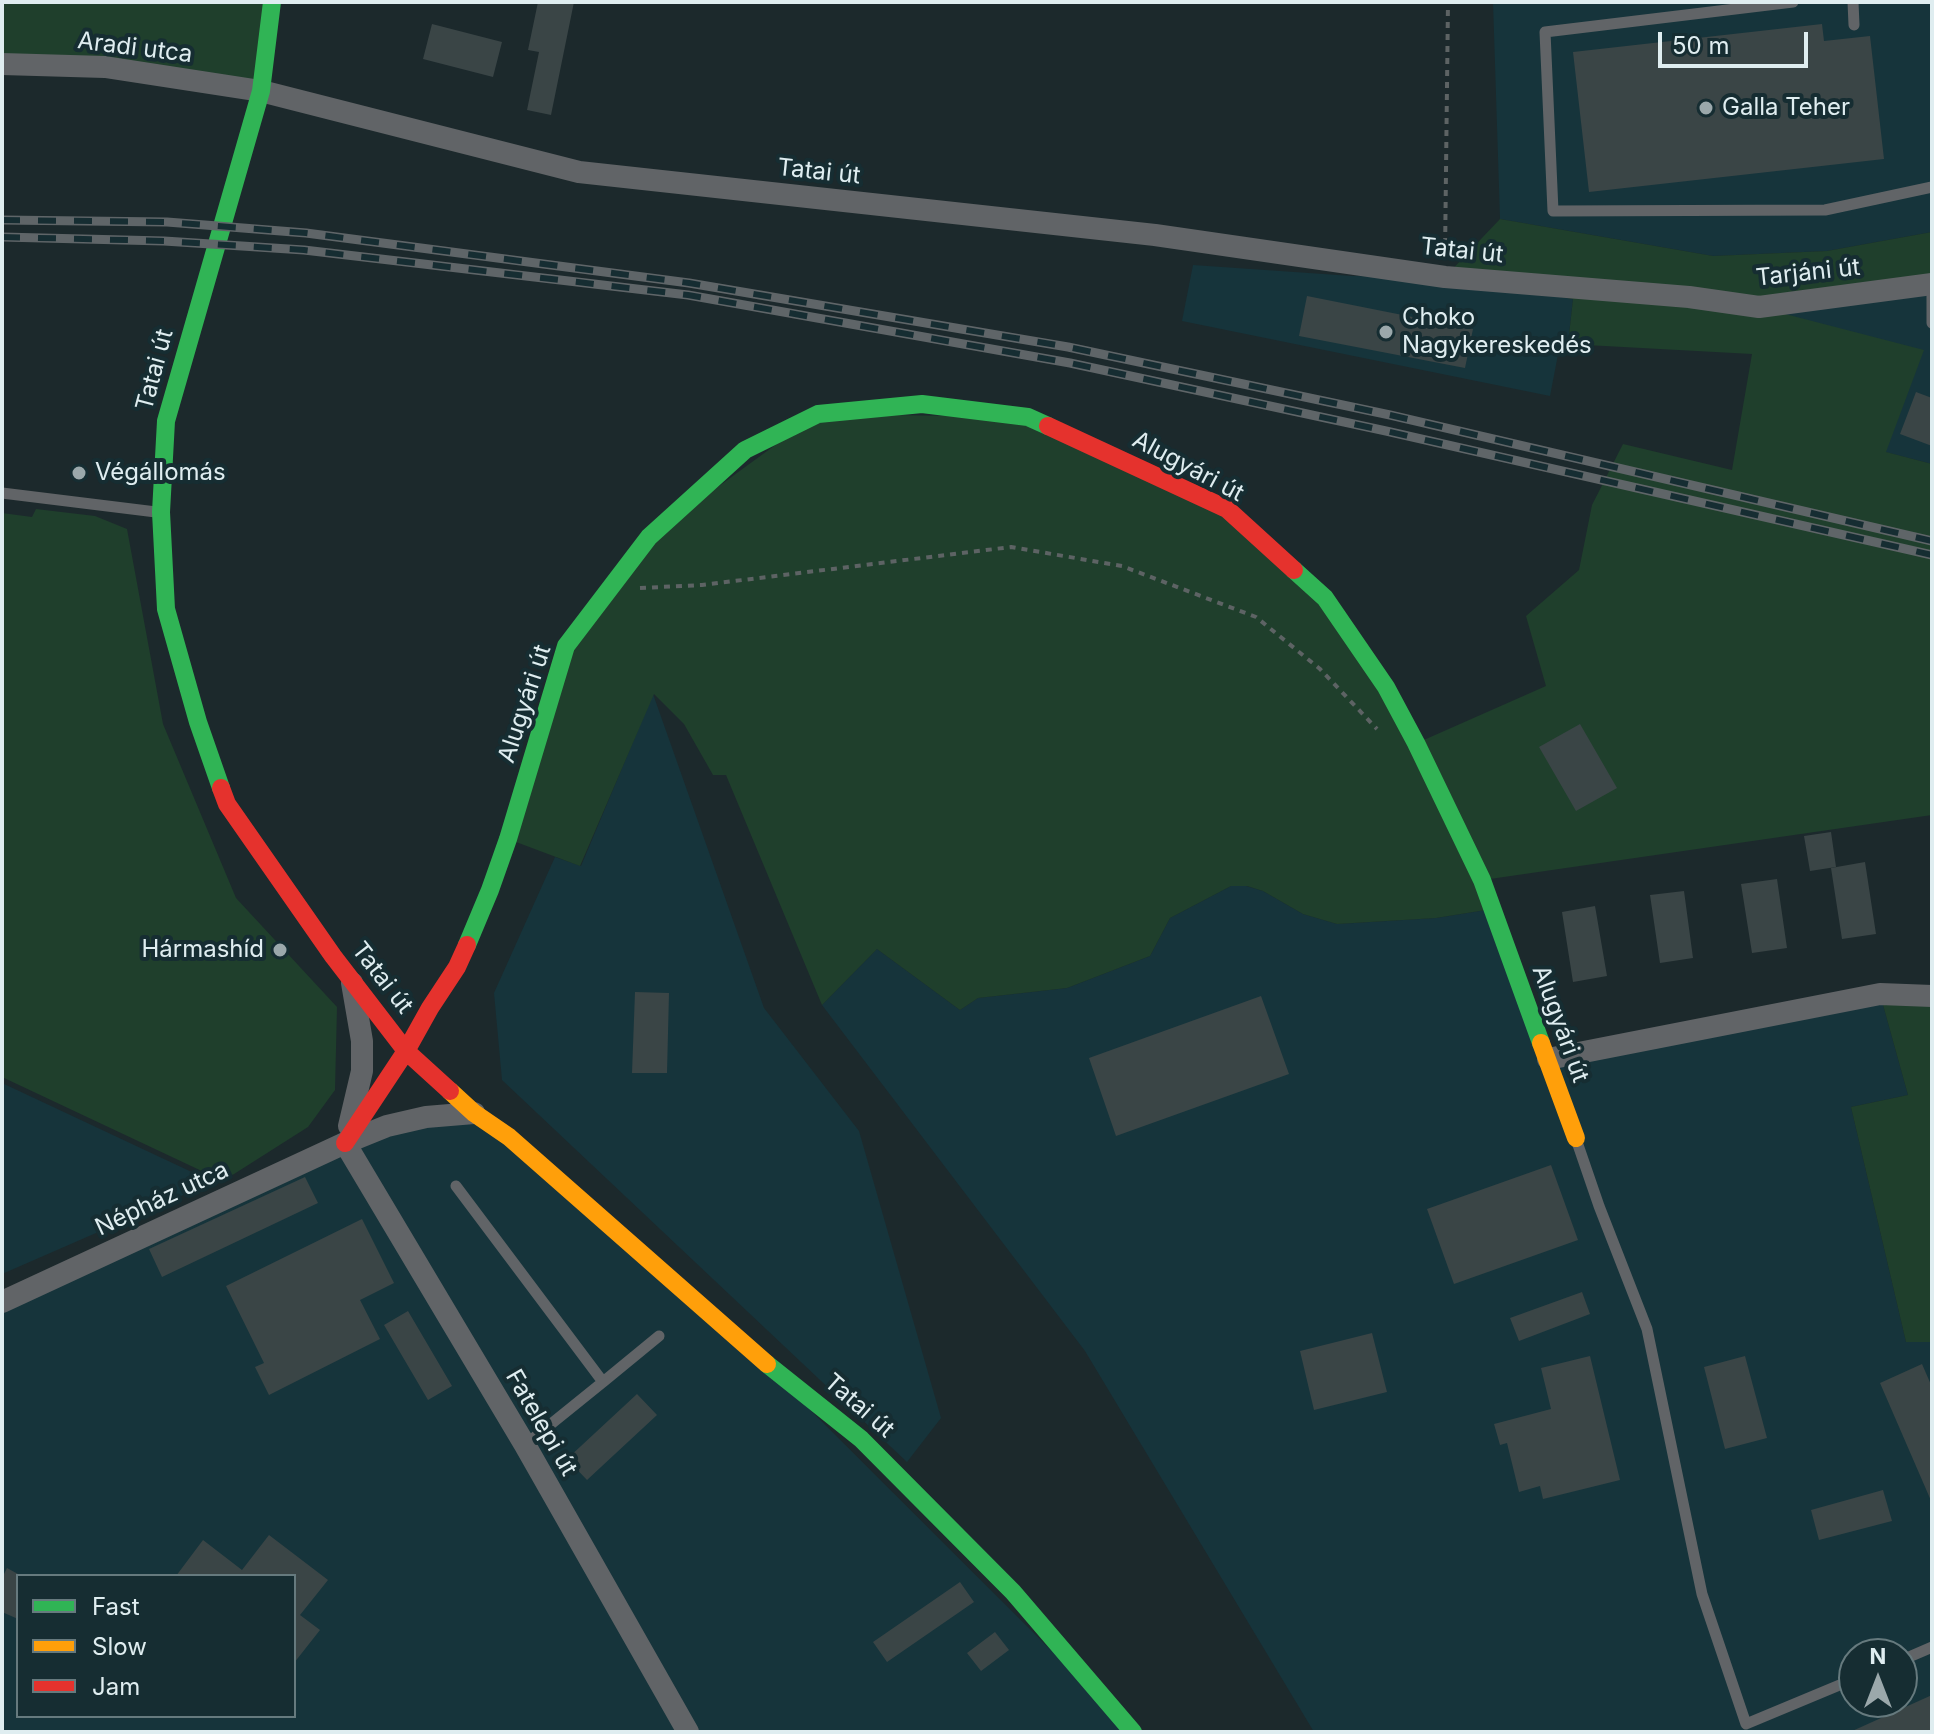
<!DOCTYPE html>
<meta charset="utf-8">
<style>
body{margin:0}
#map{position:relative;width:1934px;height:1734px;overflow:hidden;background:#1c292c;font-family:Inter,sans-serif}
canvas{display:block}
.frame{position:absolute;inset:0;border:4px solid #dfedf0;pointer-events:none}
.legend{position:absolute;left:16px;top:1574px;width:280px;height:144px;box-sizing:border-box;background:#162d32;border:2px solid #667a7e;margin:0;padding:10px 14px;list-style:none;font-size:24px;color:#dfedf0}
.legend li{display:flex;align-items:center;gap:16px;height:40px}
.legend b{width:40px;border:2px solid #667a7e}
.north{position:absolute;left:1838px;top:1638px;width:80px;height:80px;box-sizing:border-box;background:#162d32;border:2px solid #667a7e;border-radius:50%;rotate:0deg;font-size:22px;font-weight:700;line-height:32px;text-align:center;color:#dfedf0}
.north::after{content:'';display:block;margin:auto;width:28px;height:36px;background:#9ba8ab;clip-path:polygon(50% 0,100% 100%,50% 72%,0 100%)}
.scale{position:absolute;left:1658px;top:32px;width:150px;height:36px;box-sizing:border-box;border:4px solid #dfedf0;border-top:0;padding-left:10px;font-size:24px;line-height:28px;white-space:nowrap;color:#dfedf0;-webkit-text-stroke:6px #162d32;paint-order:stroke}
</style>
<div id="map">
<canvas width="1934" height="1734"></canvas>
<div class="frame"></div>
<ul class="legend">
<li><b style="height:10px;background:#30b455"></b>Fast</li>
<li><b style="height:10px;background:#ff9f0a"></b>Slow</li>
<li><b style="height:10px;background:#e5322d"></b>Jam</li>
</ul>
<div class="north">N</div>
<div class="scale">50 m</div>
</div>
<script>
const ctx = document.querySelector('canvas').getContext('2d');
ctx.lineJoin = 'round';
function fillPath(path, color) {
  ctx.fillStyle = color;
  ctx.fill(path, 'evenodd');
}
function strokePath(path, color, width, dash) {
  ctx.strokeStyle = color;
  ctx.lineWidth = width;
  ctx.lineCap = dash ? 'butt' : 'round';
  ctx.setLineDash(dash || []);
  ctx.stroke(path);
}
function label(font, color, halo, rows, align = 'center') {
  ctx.font = font + ' Inter,sans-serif';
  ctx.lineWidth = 8;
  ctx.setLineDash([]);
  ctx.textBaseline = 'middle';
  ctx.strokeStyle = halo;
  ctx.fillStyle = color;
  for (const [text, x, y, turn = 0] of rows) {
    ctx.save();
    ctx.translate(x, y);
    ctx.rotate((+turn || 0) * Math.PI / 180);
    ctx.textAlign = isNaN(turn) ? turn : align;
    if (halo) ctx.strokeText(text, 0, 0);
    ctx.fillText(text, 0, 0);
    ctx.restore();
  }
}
fillPath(new Path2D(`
 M1493 2H1932V232L1827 251 1713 256 1500 219Z
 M1193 265 1352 276 1445 277 1573 299 1568 344H1560L1550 396 1182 321Z
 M1932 284V464L1885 452 1759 307Z
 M653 694 764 1008 859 1131 941 1418 907 1462 502 1080 494 993 555 857 581 866Z
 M1231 886H1246L1263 891 1303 914 1337 924 1436 918 1492 909 1548 1059 1880 994 1908 1095 1851 1107 1906 1342H1932V1732H1314L1085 1351 822 1005 877 949 960 1010 978 998 1067 988 1150 956 1170 918ZM1854 1654H1902V1702H1854Z
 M2 1083 213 1182 2 1274Z
 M474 1113 748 1348 1133 1732H2V1300L345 1143ZM18 1576H294V1716H18Z`), '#16343b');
fillPath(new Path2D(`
 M2 2H269L261 91 2 64Z
 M1500 219 1713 256 1827 251 1932 232V284L1762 308 1924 350 1886 452 1932 464V815L1483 880 1492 909 1436 918 1337 924 1303 914 1263 891 1247 886H1231L1170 918 1150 956 1067 988 978 998 960 1010 877 949 822 1005 726 775H713L684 724 654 694 580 866 508 839 566 646 649 537 818 414 1028 417 1227 509 1325 598 1417 743 1546 686 1526 616 1579 570 1592 505 1623 444 1732 470 1752 354 1568 344 1573 299 1445 277Z
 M36 509 95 516 127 529 163 724 236 898 337 1007 335 1090 308 1127 223 1181 2 1077V513L32 517Z
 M1880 994 1932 996V1342H1906L1851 1107 1908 1095Z`), '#1f3f2c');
fillPath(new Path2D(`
 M538 2H574L551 115 527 110 539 52 528 50Z
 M432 24 502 42 493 77 423 59Z
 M1822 24 1824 41 1870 36 1884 159 1589 192 1573 52Z
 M1307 296 1473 329 1465 368 1299 336Z
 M1916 392 1932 398V446L1900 434Z
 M1580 724 1617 788 1576 811 1539 747Z
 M1831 832 1836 867 1810 871 1804 836Z
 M1865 862 1876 934 1842 939 1831 868Z
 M1777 879 1787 948 1752 953 1741 884Z
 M1684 891 1693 958 1660 963 1650 895Z
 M1595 906 1607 976 1573 982 1562 912Z
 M635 992 669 993 667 1073H632Z
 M1261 996 1289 1074 1116 1136 1089 1058Z
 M1551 1165 1578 1240 1454 1284 1427 1209Z
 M305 1177 318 1203 162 1277 149 1249Z
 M362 1219 394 1283 360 1300 380 1339 269 1395 255 1367 264 1363 226 1286Z
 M1582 1292 1590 1314 1519 1341 1510 1318Z
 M408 1311 452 1386 428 1400 384 1325Z
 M1372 1333 1387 1392 1314 1410 1300 1351Z
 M1590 1356 1620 1480 1543 1499 1540 1486 1519 1492 1507 1443 1500 1445 1494 1424 1551 1409 1541 1368Z
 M1745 1356 1767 1438 1725 1449 1704 1367Z
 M1922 1364 1932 1387V1503L1880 1383Z
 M637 1394 657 1415 587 1480 567 1459Z
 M1883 1490 1892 1521 1819 1540 1811 1510Z
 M269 1535 328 1580 300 1615 320 1630 294 1663V1576H176L203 1540 242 1570Z
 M7 1568 18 1574V1619L2 1612V1578Z
 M960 1582 974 1602 887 1662 873 1642Z
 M995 1632 1009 1650 981 1671 967 1653Z
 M1932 1695V1732H1850Z`), '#3a4546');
strokePath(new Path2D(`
 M1445 256 1448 2
 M640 588 702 585 1011 547 1122 566 1256 617 1320 669 1377 729`), '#5d6364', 4, [6, 6]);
strokePath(new Path2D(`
 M1793 2 1545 32 1553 211 1825 210 1932 187
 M1853 2 1854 25
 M1932 284V323
 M2 493 156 512
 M1576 1139 1599 1206 1647 1329 1702 1594 1746 1724 1854 1679
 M456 1186 603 1382 525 1445
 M603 1382 659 1336
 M1902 1660 1932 1647`), '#616467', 11);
strokePath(new Path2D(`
 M2 64 105 67 261 91 579 172 1155 235 1445 277 1689 297 1759 307 1932 284
 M1548 1059 1880 994 1932 996
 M349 1126 362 1071V1041L352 983
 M345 1143 525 1445 688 1732
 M2 1302 345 1143 387 1126 426 1117 474 1113`), '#616467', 22);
strokePath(new Path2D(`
 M1294 570 1325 598 1386 687 1416 743 1482 880 1541 1043
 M221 788 198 722 166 609 161 512 166 421 261 91 272 2
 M467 945 490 890 508 839 566 646 649 537 745 450 818 414 922 404 1028 417 1048 426
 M767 1364 861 1439 1013 1592 1133 1732`), '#30b455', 18);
strokePath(new Path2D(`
 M1541 1043 1576 1138
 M450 1091 474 1113 509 1137 767 1364`), '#ff9f0a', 18);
strokePath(new Path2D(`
 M1048 426 1227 509 1294 570
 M221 788 227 804 333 956 406 1051 450 1091
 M345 1143 406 1051 430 1008 457 967 467 945`), '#e5322d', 18);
const rail = new Path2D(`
 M2 220 167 222 306 233 689 283 1068 347 1390 415 1932 541
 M2 237 164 241 304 250 688 295 1070 363 1386 431 1932 555`);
strokePath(rail, '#5f6568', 9);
strokePath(rail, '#162d32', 6, [18]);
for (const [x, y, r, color] of [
 [1706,108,8,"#9ba8ab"],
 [1386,332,8,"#9ba8ab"],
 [79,473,8,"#9ba8ab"],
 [280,950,8,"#9ba8ab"]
]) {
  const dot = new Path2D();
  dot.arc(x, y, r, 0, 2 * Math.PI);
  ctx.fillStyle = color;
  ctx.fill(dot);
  strokePath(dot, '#162d32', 3);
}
label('24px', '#dfedf0', '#162d32', [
 ["Aradi utca",135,48,7],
 ["Tatai út",819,172,6],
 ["Tatai út",1462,251,6],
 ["Tarjáni út",1808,273,-6],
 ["Tatai út",155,370,-75],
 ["Alugyári út",1188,467,28],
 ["Alugyári út",525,704,-72],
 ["Tatai út",382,978,52],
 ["Alugyári út",1560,1024,70],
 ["Népház utca",162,1199,-25],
 ["Tatai út",859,1406,41],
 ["Fatelepi út",541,1423,60]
]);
label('24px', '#dfedf0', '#162d32', [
 ["Galla Teher",1722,108],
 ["Choko",1402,318],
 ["Nagykereskedés",1402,346],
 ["Végállomás",95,473],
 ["Hármashíd",264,950,"right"]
], 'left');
</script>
